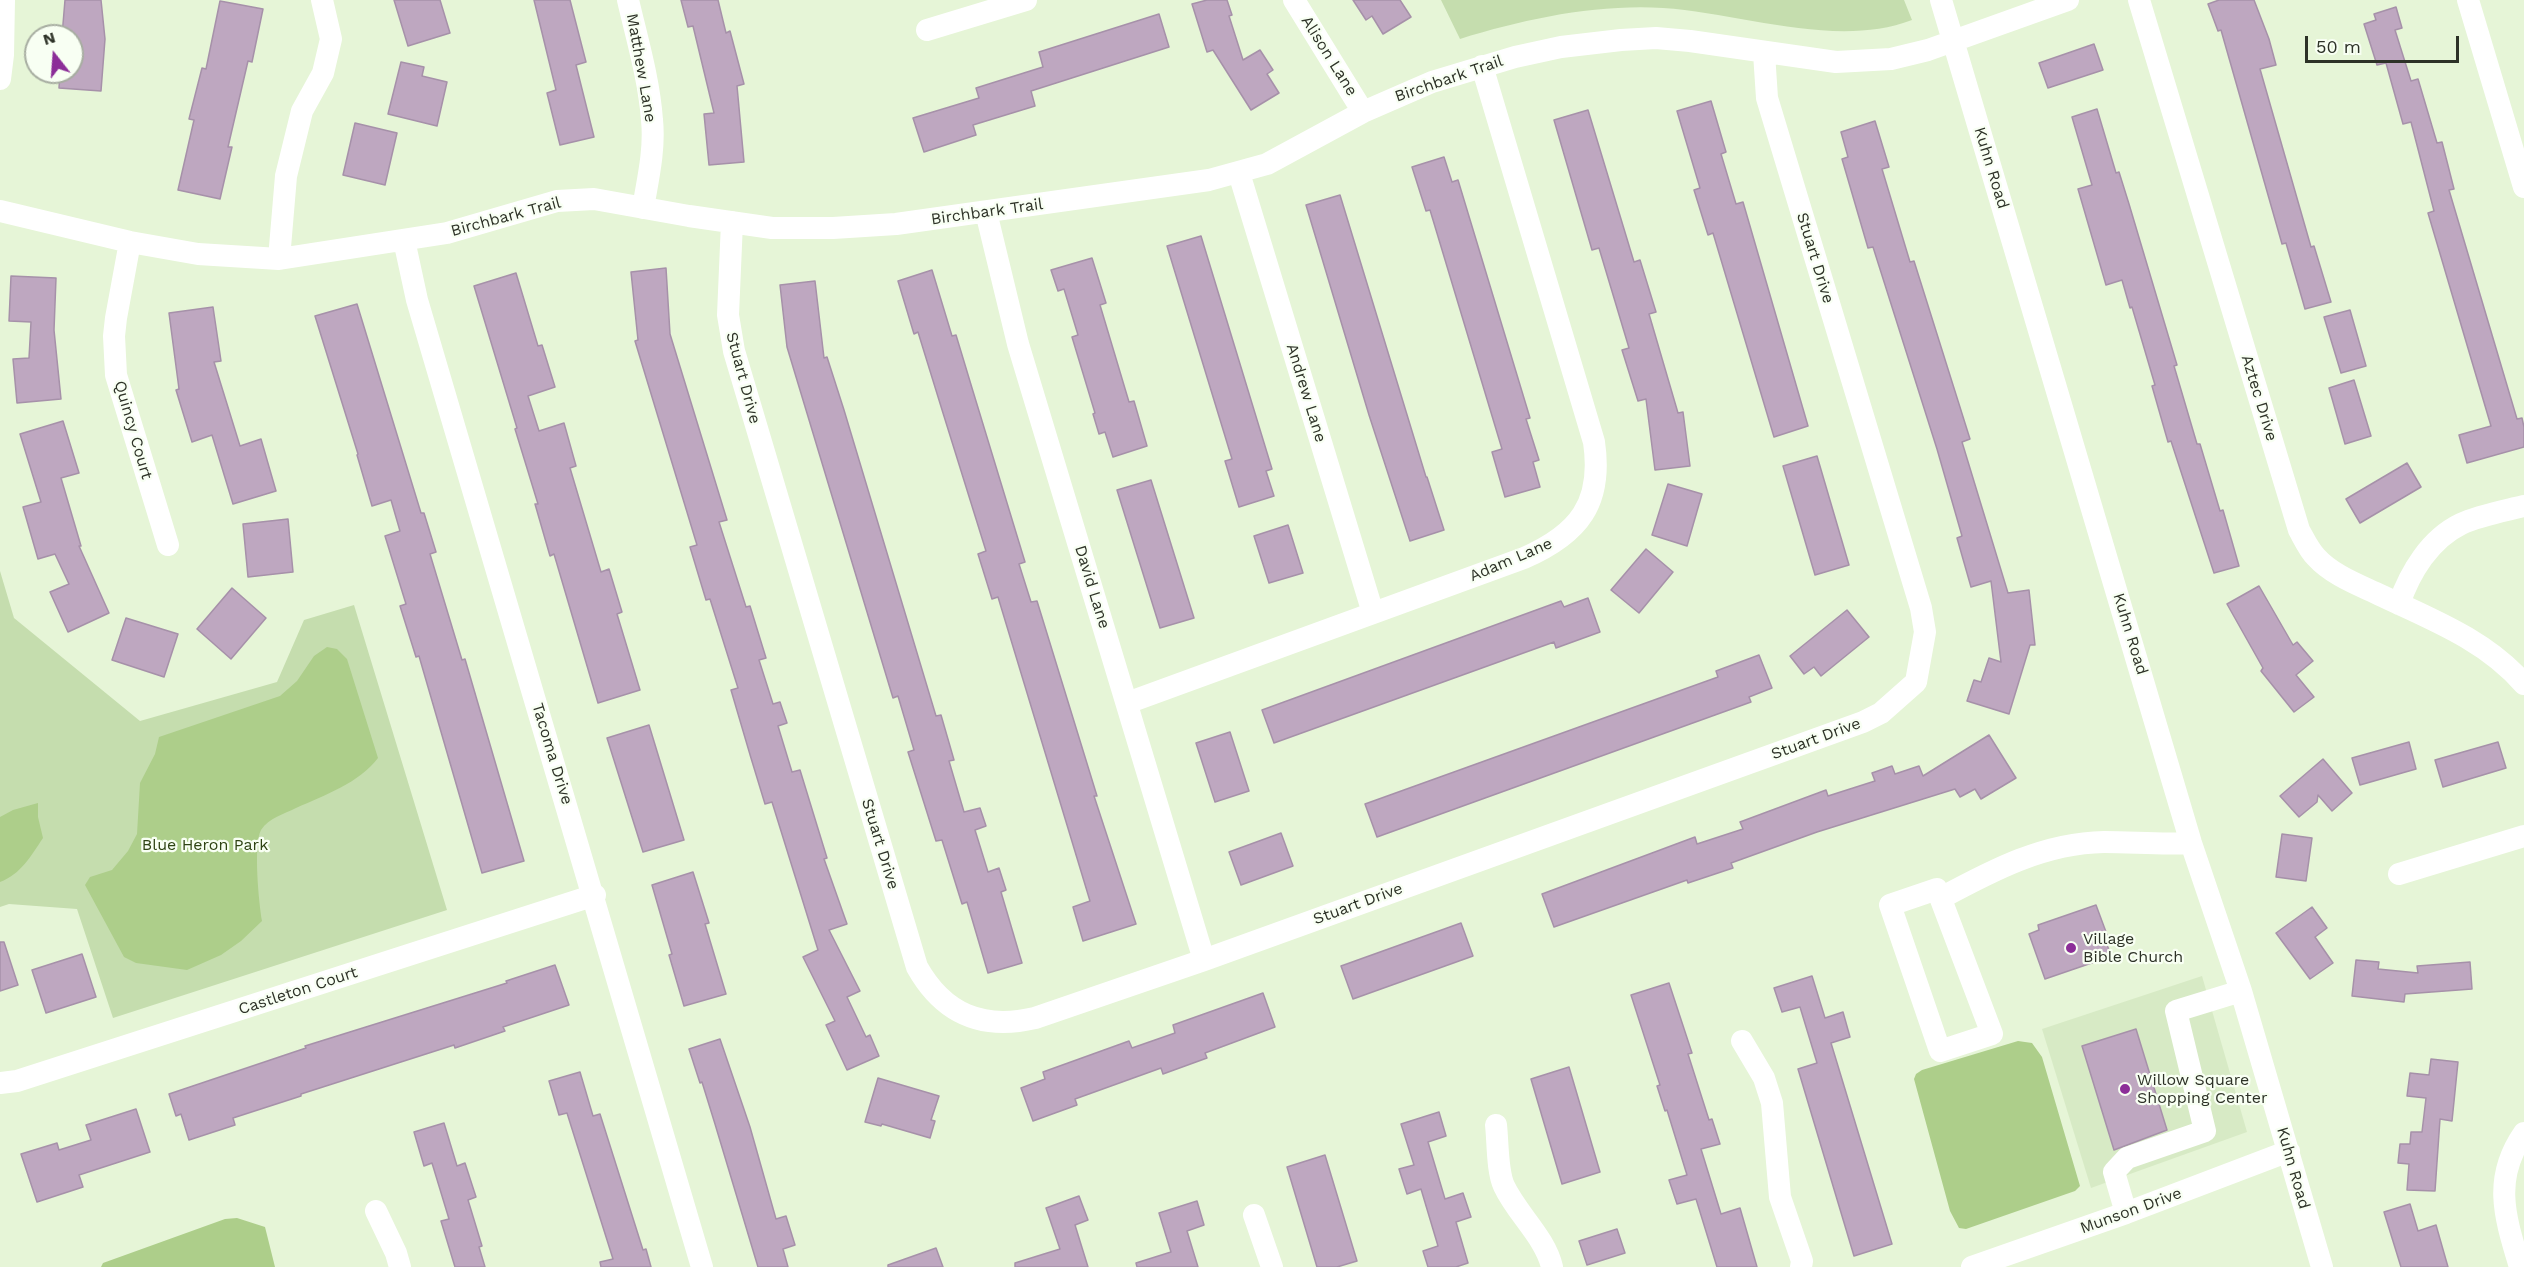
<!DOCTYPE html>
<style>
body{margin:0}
#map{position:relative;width:2524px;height:1267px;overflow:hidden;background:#e6f5d7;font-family:"Work Sans",sans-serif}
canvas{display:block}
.north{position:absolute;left:24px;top:24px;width:60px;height:60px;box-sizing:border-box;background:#f8fff3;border:2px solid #a7ada1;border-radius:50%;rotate:343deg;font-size:16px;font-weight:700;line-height:24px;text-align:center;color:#2d3227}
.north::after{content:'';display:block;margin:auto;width:21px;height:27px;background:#8c2e98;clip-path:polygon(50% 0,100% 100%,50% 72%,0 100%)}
.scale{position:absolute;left:2305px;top:36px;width:154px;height:27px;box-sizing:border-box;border:3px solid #2d3227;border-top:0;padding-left:8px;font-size:18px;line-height:21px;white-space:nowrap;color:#2d3227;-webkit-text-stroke:4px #f8fff3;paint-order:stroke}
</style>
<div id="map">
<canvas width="2524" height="1267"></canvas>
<div class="north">N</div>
<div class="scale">50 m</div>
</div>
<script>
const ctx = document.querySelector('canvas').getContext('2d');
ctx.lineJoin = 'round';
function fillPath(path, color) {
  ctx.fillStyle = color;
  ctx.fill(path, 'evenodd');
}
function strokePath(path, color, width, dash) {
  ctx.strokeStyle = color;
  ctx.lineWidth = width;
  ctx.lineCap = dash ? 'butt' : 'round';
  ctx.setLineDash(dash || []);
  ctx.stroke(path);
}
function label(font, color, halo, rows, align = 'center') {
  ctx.font = font + ' "Work Sans",sans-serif';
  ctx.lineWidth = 4.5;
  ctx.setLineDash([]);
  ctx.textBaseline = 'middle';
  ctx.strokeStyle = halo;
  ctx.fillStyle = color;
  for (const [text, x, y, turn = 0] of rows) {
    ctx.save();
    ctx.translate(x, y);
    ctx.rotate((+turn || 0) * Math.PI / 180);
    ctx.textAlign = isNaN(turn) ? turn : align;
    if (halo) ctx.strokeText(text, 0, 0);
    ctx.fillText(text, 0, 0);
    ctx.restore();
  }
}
fillPath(new Path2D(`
 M2202 976 2247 1132 2091 1188 2042 1029Z`), '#d7eac5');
fillPath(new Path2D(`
 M1441 0H1904L1912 20C1836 49 1742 13 1663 8 1595 4 1525 19 1460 39Z
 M0 571 14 618 140 721 277 682 304 620 354 605 447 910 113 1018 77 909 9 904 0 907Z`), '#c5ddae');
fillPath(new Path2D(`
 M327 647 337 649 347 659 378 758C359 783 325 795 296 808 284 814 269 818 261 830 253 844 259 904 262 921L241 941 221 955 187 970 136 963 124 957 85 885 90 877 112 870 128 851 137 834 140 783 155 754 159 737 280 696 297 681 314 656Z
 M38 803V817L43 838C31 856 21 874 0 882V817L13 810Z
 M2018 1041 2032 1043 2042 1057 2080 1186 2075 1191 1966 1229 1959 1228 1950 1211 1914 1079 1916 1074 1922 1070Z
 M237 1218 265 1227 275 1267H101L103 1263 225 1219Z`), '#adce8a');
const building = new Path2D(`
 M65 0H101L105 39 101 91 59 88 60 72H72V36H62Z
 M394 0H440L450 33 408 46Z
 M534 0H570L586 62 576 65 594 137 560 145 547 93 556 90Z
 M681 0H718L726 33 730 31 744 84 737 86 744 162 709 165 704 114 714 113 693 26 688 27Z
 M1207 0H1227L1232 15 1229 16 1243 60 1260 50 1273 70 1267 74 1279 93 1251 110 1213 50 1207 52 1192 4Z
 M1353 0H1400L1411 17 1383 34 1372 16 1366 20Z
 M2219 0H2254L2269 39 2276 65 2260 69 2311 247 2314 246 2331 302 2305 309 2286 243 2282 244 2221 30 2218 31 2208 4Z
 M220 1 263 9 252 62 248 61 228 147H232L220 199 178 190 194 120 189 119 202 68 206 69Z
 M2396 7 2402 28 2395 30 2411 81 2418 79 2437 143 2442 142 2454 189 2449 190 2517 419 2522 418 2524 427V447L2467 463 2459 435 2491 426 2428 213 2434 211 2411 122 2403 124 2386 63 2377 65 2364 24 2376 20 2374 14Z
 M1159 14 1169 47 1031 91 1035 106 973 125 976 135 924 152 913 118 979 98 976 88 1043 67 1039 52Z
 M2094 44 2103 70 2048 88 2039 63Z
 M401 62 424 67 422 76 447 82 437 126 388 114Z
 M1711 101 1726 152 1721 154 1736 204 1743 202 1808 426 1774 437 1713 233 1708 235 1694 190 1700 188 1677 111Z
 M2097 109 2116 173 2119 172 2129 204 2177 365 2174 366 2197 444H2200L2220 511 2223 510 2239 566 2214 573 2171 441 2168 442 2152 386 2155 385 2132 307 2130 308 2122 280 2106 285 2078 189 2092 185 2072 117Z
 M1588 110 1634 262 1640 260 1656 312 1649 314 1678 413 1683 412 1690 466 1655 470 1646 399 1638 401 1622 350 1629 348 1599 248 1592 250 1554 120Z
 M1875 121 1889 167 1882 169 1910 262 1914 261 1970 439 1962 442 2008 593 2029 590 2035 645H2030L2009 714 1967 701 1974 680 1981 682 1989 658 2001 662 1991 581 1971 587 1957 538 1962 536 1937 449 1873 247 1868 248 1842 159 1848 157 1841 132Z
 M355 123 397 133 385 185 343 175Z
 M1444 157 1452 182 1458 180 1530 418 1526 419 1539 460 1533 462 1540 487 1505 497 1492 452 1502 449 1430 210 1426 211 1412 167Z
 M1340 195 1426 477H1427L1444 530 1410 541 1369 415 1306 205Z
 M1201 236 1272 469 1266 471 1274 496 1239 507 1225 461 1232 459 1167 246Z
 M1092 258 1106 303 1100 305 1129 402 1134 401 1147 446 1113 457 1105 432 1099 434 1093 414 1095 413 1072 337 1078 335 1064 289 1058 291 1051 270Z
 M666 268 670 334 727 520 719 522 746 607 750 606 766 658 759 660 773 704 780 702 787 723 778 726 792 772 800 770 827 858 824 859 847 924 829 930 860 991 847 997 866 1037 870 1035 879 1056 847 1070 826 1025 835 1021 803 957 818 950 772 802 765 804 751 758 731 690 738 688 710 599 706 600 690 547 697 545 635 341 638 340 631 272Z
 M932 270 952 336 956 335 972 388 1025 562 1019 564 1031 602 1037 601 1097 796H1094L1136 924 1083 941 1073 907 1090 901 998 597 992 599 978 554 986 551 943 413 918 332 914 334 898 281Z
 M516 273 538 346 542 345 555 387 528 396 539 431 564 423 576 466 570 468 601 572 609 569 622 612 617 614 640 690 598 703 554 554 550 556 535 504H538L515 429 517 428 474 286Z
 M11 276 56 278 54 330 61 399 17 403 13 359 29 358 31 322 9 321Z
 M815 281 824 358 827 357 844 410 936 716 941 715 954 760 949 761 964 812 980 808 986 826 975 830 988 872 999 868 1006 890 1001 892 1022 963 988 973 967 902 962 904 942 840 936 841 908 752 914 750 898 696 893 698 787 347 780 285Z
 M357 304 421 513H424L436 552 430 554 462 660 465 659 524 861 482 873 419 656 416 657 400 606 406 604 385 536 400 531 391 500 372 506 357 455 358 454 315 316Z
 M213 307 221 361 214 362 240 446 261 439 276 491 233 504 212 435 192 442 176 390 179 389 169 313Z
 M2350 310 2366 366 2341 373 2324 317Z
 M2354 380 2371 436 2345 444 2329 388Z
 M63 421 79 473 61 478 81 546H79L109 613 68 632 50 592 69 584 55 554 38 559 23 507 41 502 20 434Z
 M1817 456 1849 565 1815 575 1783 466Z
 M2407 463 2421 487 2360 523 2346 499Z
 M1151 480 1194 618 1160 628 1117 490Z
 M1668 484 1702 494 1687 546 1652 535Z
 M288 519 293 572 248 577 243 524Z
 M1288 525 1303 573 1269 583 1254 536Z
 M1646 549 1673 572 1639 613 1611 590Z
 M2259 586 2293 645 2297 642 2313 661 2296 675 2314 697 2294 712 2261 671 2263 668 2227 604Z
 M232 588 266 618 231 659 197 629Z
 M1588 598 1600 632 1556 648 1554 642 1274 743 1262 710 1561 601 1564 607Z
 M1847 610 1869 637 1821 676 1814 667 1804 674 1790 656Z
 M126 618 178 634 164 677 112 660Z
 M1759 655 1772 688 1749 697 1751 702 1377 837 1365 804 1718 677 1716 671Z
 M649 725 684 840 643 852 607 738Z
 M1230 732 1249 791 1215 802 1196 743Z
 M1989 735 2016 778 1981 799 1975 789 1960 797 1955 789 1817 832 1731 863 1733 868 1688 883 1687 880 1554 927 1542 894 1695 837 1697 844 1743 829 1740 822 1826 790 1828 796 1875 781 1872 773 1892 766 1895 774 1919 766 1923 776Z
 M2409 742 2416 769 2360 785 2352 758Z
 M2498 742 2506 768 2443 787 2435 760Z
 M2323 759 2352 793 2332 811 2318 795 2317 802 2299 817 2280 796Z
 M1281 833 1293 866 1241 885 1229 852Z
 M2282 834 2312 838 2306 881 2276 877Z
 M693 872 709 923 705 924 726 994 684 1006 669 955 672 954 652 885Z
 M2096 905 2109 940 2105 941 2112 956 2045 979 2029 934 2039 930 2038 925Z
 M2312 907 2327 928 2315 937 2333 963 2310 979 2276 933Z
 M1461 923 1473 956 1353 999 1341 966Z
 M0 942H4L18 985 0 991Z
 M82 954 96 997 46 1013 32 970Z
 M2356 960 2379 962 2378 969 2418 973 2417 966 2470 962 2472 989 2405 994 2404 1002 2352 996Z
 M555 965 569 1005 503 1027 505 1031 455 1048 454 1045 301 1094V1096L233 1118 235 1125 189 1140 181 1114 176 1116 169 1094 306 1048 305 1046 507 983 506 981Z
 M1812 976 1825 1018 1843 1012 1850 1037 1831 1043 1892 1244 1854 1256 1798 1069 1817 1063 1800 1007 1782 1012 1774 988Z
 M1669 983 1692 1053 1688 1054 1709 1120 1712 1119 1720 1144 1701 1149 1721 1214 1740 1208 1757 1267H1717L1696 1199 1677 1204 1669 1180 1687 1175 1667 1110 1665 1111 1657 1086 1660 1085 1631 995Z
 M1263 993 1275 1027 1205 1053 1207 1058 1163 1074 1161 1068 1075 1099 1077 1105 1033 1121 1021 1088 1045 1079 1043 1072 1129 1041 1132 1048 1175 1033 1173 1025Z
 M2136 1029 2167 1130 2114 1150 2082 1046Z
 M720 1039 750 1127 776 1219 786 1216 795 1245 783 1249 788 1267H758L715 1124 702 1082 700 1083 689 1049Z
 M2431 1059 2458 1062 2452 1121 2440 1119 2435 1191 2407 1190 2409 1164 2398 1163 2400 1144H2410L2411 1132H2422L2426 1098 2407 1096 2410 1073 2429 1075Z
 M1569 1067 1600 1172 1562 1184 1531 1079Z
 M580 1072 593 1116 600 1114 643 1250 646 1249 651 1267H601L600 1262 613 1259 567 1113 559 1115 549 1081Z
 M878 1078 939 1096 931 1120 935 1121 930 1138 882 1124 881 1126 865 1122Z
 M136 1109 150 1152 79 1175 83 1187 37 1202 21 1154 57 1143 59 1150 91 1140 86 1125Z
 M1439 1112 1446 1136 1428 1142 1445 1199 1463 1193 1471 1217 1456 1222 1468 1263 1456 1267H1428L1423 1251 1438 1246 1421 1189 1407 1194 1399 1169 1414 1165 1401 1124Z
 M444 1123 457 1166 465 1163 476 1197 468 1200 482 1246 479 1247 485 1267H455L441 1221 449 1219 432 1163 424 1166 414 1132Z
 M1325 1155 1357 1261 1337 1267H1317L1287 1167Z
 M1079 1196 1088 1220 1075 1225 1088 1267H1015V1263L1060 1249 1046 1208Z
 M1197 1201 1204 1225 1187 1231 1198 1267H1137L1136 1263 1171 1252 1159 1213Z
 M2410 1204 2418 1231 2436 1225 2448 1267H2401L2384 1212Z
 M1617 1229 1625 1253 1587 1265 1579 1241Z
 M936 1248 943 1267H888V1265Z`);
fillPath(building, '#bea7c0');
strokePath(building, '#a691a9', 1.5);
strokePath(new Path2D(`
 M628 0C637 39 649 79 652 120 655 149 648 179 643 208
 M1294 0 1363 112
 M1941 0 2191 843 2241 991 2322 1267
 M2139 0 2299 530C2304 539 2309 550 2316 557 2332 575 2359 585 2380 595 2431 619 2486 640 2524 684
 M2468 0 2524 187
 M927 30 1026 0
 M0 79 3 55 4 0
 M1239 173 1373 613
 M0 211 130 242 198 254 279 259 447 233 557 201 594 199 689 216 772 228H833L896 224 1209 180 1267 164 1363 112 1432 82 1515 57 1561 47 1621 40 1656 38 1690 41 1836 62 1891 59 1928 50 2068 0
 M986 212 1018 344 1204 960
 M732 222 728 315 734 351 917 967C944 1015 983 1030 1035 1018L1204 960 1863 722 1881 713 1916 682 1925 632 1921 608 1767 98 1764 53
 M404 240 417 300 702 1267
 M130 242 116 318 114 336 116 375 168 545
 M279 259 286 176 302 111 323 73 331 39 322 0
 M2399 604C2410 572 2430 539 2461 524 2480 515 2504 511 2524 506
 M1127 703 1524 558C1579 534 1603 503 1594 442L1482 66
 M2399 874 2524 836
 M1937 889 1992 1034 1940 1051 1890 905Z
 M1941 898C1993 870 2044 843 2104 842 2134 842 2162 845 2191 843
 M1742 1041 1764 1078 1772 1103 1780 1197 1802 1261 1801 1267
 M0 1083 17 1081 595 895
 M1496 1125C1498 1142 1497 1171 1504 1186 1517 1214 1545 1237 1552 1267
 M376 1211 396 1253 400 1267
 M2126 1213 2114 1172 2127 1158 2205 1131 2176 1011 2241 991
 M1254 1215 1272 1267
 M1972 1267 2126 1213 2289 1151
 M2520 1267C2505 1217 2492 1179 2524 1133`), '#fff', 22);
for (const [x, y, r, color] of [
 [2071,948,6,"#8c2e98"],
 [2125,1089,6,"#8c2e98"]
]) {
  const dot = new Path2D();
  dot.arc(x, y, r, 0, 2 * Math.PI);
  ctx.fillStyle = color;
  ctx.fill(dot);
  strokePath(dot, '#f8fff3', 2);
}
label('16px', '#2d3227', '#f8fff3', [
 ["Alison Lane",1329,56,58],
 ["Matthew Lane",641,68,80],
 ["Birchbark Trail",1449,79,-19],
 ["Kuhn Road",1991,168,73],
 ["Birchbark Trail",987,212,-8],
 ["Birchbark Trail",506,217,-15],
 ["Stuart Drive",1815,258,73],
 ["Stuart Drive",743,378,75],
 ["Andrew Lane",1306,393,73],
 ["Aztec Drive",2259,398,73],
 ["Quincy Court",133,430,74],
 ["Adam Lane",1511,560,-23],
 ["David Lane",1092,587,73],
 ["Kuhn Road",2130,634,73],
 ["Stuart Drive",1816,739,-20],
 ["Tacoma Drive",552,754,73],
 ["Stuart Drive",880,844,73],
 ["Stuart Drive",1358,904,-20],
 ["Castleton Court",298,991,-18],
 ["Kuhn Road",2293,1168,74],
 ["Munson Drive",2131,1211,-20]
]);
label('16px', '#2e4313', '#f8fff3', [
 ["Blue Heron Park",205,845]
]);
label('16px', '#2d3227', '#f8fff3', [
 ["Village",2083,939],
 ["Bible Church",2083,957],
 ["Willow Square",2137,1080],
 ["Shopping Center",2137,1098]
], 'left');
</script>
